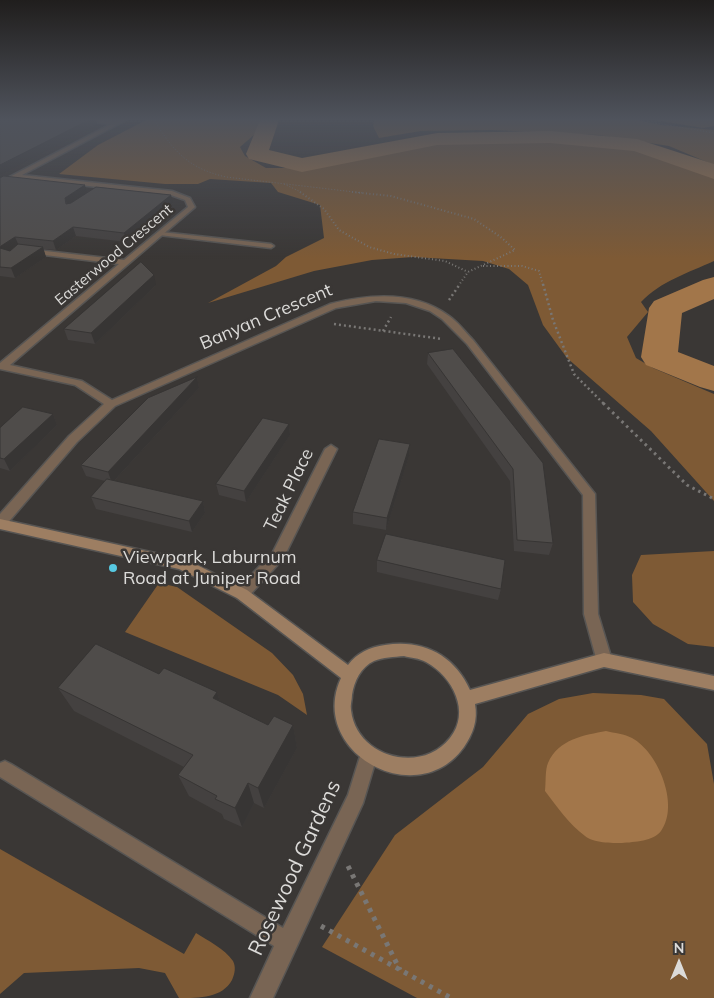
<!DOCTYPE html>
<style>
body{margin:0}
#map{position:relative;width:714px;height:998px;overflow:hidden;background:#3a3735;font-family:Mulish,sans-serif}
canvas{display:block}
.north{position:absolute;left:654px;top:938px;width:50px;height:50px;-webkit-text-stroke:4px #3a3735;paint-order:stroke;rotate:0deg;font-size:14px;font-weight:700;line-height:20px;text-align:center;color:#dcdbd9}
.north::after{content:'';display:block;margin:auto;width:18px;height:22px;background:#dcdbd9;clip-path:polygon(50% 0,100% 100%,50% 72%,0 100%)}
</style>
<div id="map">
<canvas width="714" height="998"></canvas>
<div class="north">N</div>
</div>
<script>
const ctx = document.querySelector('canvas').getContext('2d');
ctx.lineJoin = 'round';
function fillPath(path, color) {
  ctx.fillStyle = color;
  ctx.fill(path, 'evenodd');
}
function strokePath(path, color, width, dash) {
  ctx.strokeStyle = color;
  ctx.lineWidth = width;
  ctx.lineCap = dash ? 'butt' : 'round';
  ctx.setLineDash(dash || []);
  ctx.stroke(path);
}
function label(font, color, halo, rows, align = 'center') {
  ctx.font = font + ' Mulish,sans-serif';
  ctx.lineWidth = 5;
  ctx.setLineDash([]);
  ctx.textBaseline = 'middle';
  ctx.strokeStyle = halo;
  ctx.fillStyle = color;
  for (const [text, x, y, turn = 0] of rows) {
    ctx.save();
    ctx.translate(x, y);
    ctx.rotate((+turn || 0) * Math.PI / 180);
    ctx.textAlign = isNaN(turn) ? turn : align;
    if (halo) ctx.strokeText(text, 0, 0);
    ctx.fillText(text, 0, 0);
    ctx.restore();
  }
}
fillPath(new Path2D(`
 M146 120H262L255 134 240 147 245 156 266 168H296L444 141H556L636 149 714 176V261C688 273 661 281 641 302L648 312 627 337 636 358 653 368 714 394V501L651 431 567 358 543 325 528 285 509 269 483 261 413 257 372 260 314 271 208 303 276 266 286 257 324 238 320 205 278 192 271 183 210 179 198 184H165L59 174 98 145Z
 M374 120H638L662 125 714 130V165L669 146 598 135 492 130 421 131 379 138 373 126Z
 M654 120H714V126L703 128Z
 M714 551V647L688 644 653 624 633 602 632 575 641 555Z
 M159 583 177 587 272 653 293 675 303 694 307 715 278 695 125 632Z
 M593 693 641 695 664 699 707 744 714 784V998H417L322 947 395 835 483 767 528 714 559 699Z
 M0 849 184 954 196 933C207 940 225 949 233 961 236 967 235 973 232 980 222 998 200 998 179 998L165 973 139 968 24 973 0 994Z`), '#7e5a35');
fillPath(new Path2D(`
 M606 731C614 733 625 734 632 738 658 752 680 805 661 831 654 841 634 842 622 843 612 843 593 843 585 836 569 824 557 807 545 791 546 782 545 770 548 763 558 739 585 735 606 731Z`), '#a2764a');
fillPath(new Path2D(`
 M260 120H279L269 150 302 158 437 133 550 131 637 139 714 164V179L634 151 550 143 437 145 302 172 249 159 246 154Z
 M714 277V299L682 313 678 352 714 366V391L700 387 646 365 641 357 649 308 654 301 703 280Z`), '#a2764a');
const lane = new Path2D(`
 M161 232 271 244 274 246 271 248 159 235 158 234Z`);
const street = new Path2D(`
 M75 120H126L22 175 172 191 190 198 195 207 10 365 82 381 112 400 330 304C369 294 414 290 449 316 458 322 465 332 473 340L595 494 598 614 612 660 610 665 604 667 598 665 584 614 583 495 467 344 442 319 430 311 406 303 376 301 336 308 115 406 77 442 5 526 0 528V514L69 436 104 404 75 385 0 369V363L119 264 28 253 24 251 28 249 124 260 188 207 185 200 171 195 16 178 0 186V182L111 124Z
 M331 445 337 449 283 559 247 598 242 600 237 598 235 594 237 590 273 552 325 449Z
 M368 747 374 750 377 756 363 803 273 998H250L274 946 0 777V763L5 761 11 764 283 928 348 795 362 750Z`);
const secondary = new Path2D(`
 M0 519 187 560 247 590 348 665C357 653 370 647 385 645 423 639 454 655 470 690L604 653 714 676V690L604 667 475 704C478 720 473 734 464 747 417 813 307 752 341 678L237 598 179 569 0 529ZM404 656C411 658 419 658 426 662 453 677 471 712 450 738 421 775 356 757 351 710 350 705 352 700 352 695 354 681 361 667 374 661 383 657 394 657 404 656Z`);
strokePath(lane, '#575553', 3);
strokePath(street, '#575553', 3);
strokePath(secondary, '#575553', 3);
strokePath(new Path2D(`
 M154 120C174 152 188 168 226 177L363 193
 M638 120 714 133
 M284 184 303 193`), '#797775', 1, [1, 2]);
strokePath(new Path2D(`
 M300 192 324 209 339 230 369 247 394 254 445 261 468 272
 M352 192 391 196 474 219 502 238 515 250 468 272 459 285
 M483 266H522L539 271 543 285`), '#797775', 2, [1, 2.5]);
strokePath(new Path2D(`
 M543 284 553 320 574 374 604 404
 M449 300 460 284
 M334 324 442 339
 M383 331 391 317`), '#797775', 2.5, [2, 3]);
strokePath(new Path2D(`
 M603 403 687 485 714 499`), '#797775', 3, [2.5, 4]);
strokePath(new Path2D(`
 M348 866 400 970
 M321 926 451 998`), '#797775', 5, [4, 5.5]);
fillPath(lane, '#796554');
fillPath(street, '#796554');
fillPath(secondary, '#9d7e62');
fillPath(new Path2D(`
 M0 178 87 193 173 203 127 242 76 236 56 250 43 249 46 257 15 278 0 276Z
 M156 285 95 344 68 340 64 329Z
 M453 349 553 543 549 555 514 551 510 481 427 364 428 353Z
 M197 377 199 388 114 481 203 501 205 513 192 532 96 509 91 497 105 481 86 476 81 465Z
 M53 414 57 425 10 471 0 468V428Z
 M289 424 290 435 246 502 219 495 216 484Z
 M410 444 409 456 386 530 353 524V512Z
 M377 560 501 589 498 600 377 572Z
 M58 688 217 692 220 702 268 725H293L297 748 264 808 254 803 242 827 224 819 222 814 189 796 178 775 184 767 74 711Z`), '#444140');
fillPath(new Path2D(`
 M89 120H96L97 124 0 175V165Z
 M85 185 87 194 68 207 65 198Z
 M171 195 173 203 127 242 124 233Z
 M73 227 76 236 56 250 53 241Z
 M15 237 19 246 5 255 0 248 1 246Z
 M43 247 46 257 15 278 11 268Z
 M154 275 156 285 95 344 91 333Z
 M197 377 199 388 112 483 108 472Z
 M53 414 57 425 10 471 4 459Z
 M289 424 290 435 246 502 244 491Z
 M410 444 409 456 386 530 387 518Z
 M203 501 205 513 192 532 189 521Z
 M217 692 224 716 213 698Z
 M293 725 297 748 264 808 258 788Z
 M248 783 254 803 242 827 235 808Z`), '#373534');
const building = new Path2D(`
 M0 120H89L0 165Z
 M4 176 85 185 65 198 66 204 71 203 96 187 171 195 124 233 73 227 53 241 15 237 1 246 0 248 10 251 18 244 43 247 11 268 0 267V178Z
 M141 262 154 275 91 333 64 329Z
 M453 349 543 463 553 543 517 540 513 469 428 353Z
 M197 377 108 472 81 465 148 398Z
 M23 407 53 414 4 459 0 458V428Z
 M263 418 289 424 244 491 216 484Z
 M379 439 410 444 387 518 353 512Z
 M107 479 203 501 189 521 91 497Z
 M386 534 505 560 501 589 377 560Z
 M96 644 159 674 164 668 217 692 213 698 268 725 274 716 293 725 258 788 248 783 235 808 215 799 217 796 178 775 193 755 58 688Z`);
fillPath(building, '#4f4c4a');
strokePath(building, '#373534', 1);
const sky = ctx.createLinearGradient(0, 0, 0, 259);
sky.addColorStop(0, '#201e1d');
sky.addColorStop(0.46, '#4f535c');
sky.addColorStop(1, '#4f535c00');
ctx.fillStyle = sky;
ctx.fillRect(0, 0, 714, 259);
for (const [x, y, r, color] of [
 [113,568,5,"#57c9e2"]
]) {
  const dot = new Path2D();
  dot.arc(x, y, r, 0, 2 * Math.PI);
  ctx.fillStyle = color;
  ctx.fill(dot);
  strokePath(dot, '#3a3735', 2);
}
label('15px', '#dcdbd9', '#3a3735', [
 ["Easterwood Crescent",114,255,-40]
]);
label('18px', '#dcdbd9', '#3a3735', [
 ["Banyan Crescent",266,317,-23],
 ["Teak Place",289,490,-64]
]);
label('18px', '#dcdbd9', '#3a3735', [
 ["Viewpark, Laburnum",123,558],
 ["Road at Juniper Road",123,579]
], 'left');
label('21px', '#dcdbd9', '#3a3735', [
 ["Rosewood Gardens",295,868,-65]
]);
</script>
